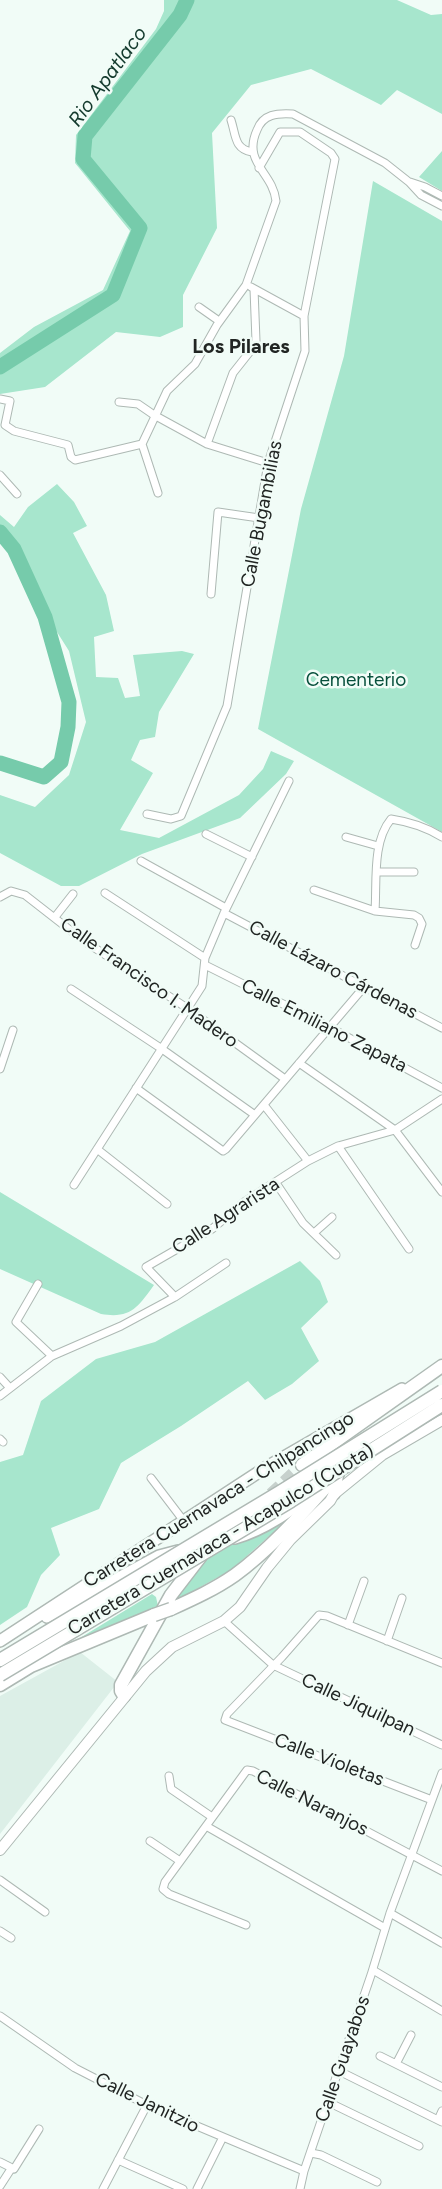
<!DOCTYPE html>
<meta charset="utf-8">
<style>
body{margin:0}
canvas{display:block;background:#f1fcf7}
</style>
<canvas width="442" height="2189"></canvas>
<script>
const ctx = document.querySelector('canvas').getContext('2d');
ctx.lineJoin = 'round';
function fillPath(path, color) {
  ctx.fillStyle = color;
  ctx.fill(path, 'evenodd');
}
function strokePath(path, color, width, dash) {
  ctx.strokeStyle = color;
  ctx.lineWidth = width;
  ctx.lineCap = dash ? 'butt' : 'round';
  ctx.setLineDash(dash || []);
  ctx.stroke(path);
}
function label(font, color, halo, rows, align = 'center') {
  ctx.font = font + ' Figtree,sans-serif';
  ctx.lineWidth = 5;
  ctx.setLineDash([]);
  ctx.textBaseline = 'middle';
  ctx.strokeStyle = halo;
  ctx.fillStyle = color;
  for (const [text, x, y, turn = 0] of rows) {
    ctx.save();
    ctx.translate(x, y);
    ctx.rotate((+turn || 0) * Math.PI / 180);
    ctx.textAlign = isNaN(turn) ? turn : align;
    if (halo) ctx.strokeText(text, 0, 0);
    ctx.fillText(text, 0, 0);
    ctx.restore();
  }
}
fillPath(new Path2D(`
 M80 1652 118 1682 0 1834V1696Z`), '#dcefe7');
fillPath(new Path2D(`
 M164 0H397L431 15 442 14V114L397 90 381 105 311 69 251 85 212 133 217 228 183 295V327L160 337 116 332 45 387 0 394V353L34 327 103 290 130 231 75 163 76 135 156 29 164 11Z
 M442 151V191L419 177Z
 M373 181 442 221V832L258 729 301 509 344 356Z
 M57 484 74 502 87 526 73 533 106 595 114 631 94 637 96 677 118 678 125 698 140 696 133 655 182 651 194 654 159 712 155 737 140 740 131 760 153 773 120 830 159 838 239 795 263 769 271 751 294 761 286 774 240 818 142 854 79 886H61L0 853V795L35 807 69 775 86 722 69 651 45 613 0 536V515L14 527 28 507Z
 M0 1192 154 1285C138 1307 131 1319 101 1314L0 1269Z
 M300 1261 320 1281 328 1302 301 1328 319 1361 292 1384 265 1400 248 1381 181 1426 121 1463 99 1509 51 1528 60 1555 41 1575 27 1607 0 1625V1462L23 1455 41 1401 96 1359 155 1342Z
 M293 1515 231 1570 175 1601 213 1549 255 1537Z
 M152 1594 156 1597 158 1606 80 1638Z`), '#a7e6cd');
strokePath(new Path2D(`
 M0 367 113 295 140 228 83 159 85 136 180 15 187 0
 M0 532 14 549 45 617 69 702 68 727 61 762 44 777 0 763`), '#76cbab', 15);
strokePath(new Path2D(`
 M271 1494 302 1465`), '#c7d1cd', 12, [12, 6]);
const street = new Path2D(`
 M231 120C236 135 234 149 252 152
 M410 182 425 187 442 196
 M251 287 304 316
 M199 307 219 321
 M0 399 10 401 5 425 14 431 68 445 71 457 75 460 142 444
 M119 402 138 404 154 415 207 444 268 463
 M207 444 233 373 252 349 256 341 254 289
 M0 475 17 494
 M158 493 142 444 167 391 195 364 217 325 246 285 276 201C273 172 242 163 257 130 263 114 277 113 293 114L385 163 409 182 421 195 442 206
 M211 594 218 512 259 518
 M147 814 171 819 181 816 227 706 268 463 305 351 304 316 335 159 331 153 300 132H280L259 168
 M206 834 252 857
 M346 837 378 846
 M141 861 226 908
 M378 872H414
 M314 890 375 911 414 915 419 918 422 924 415 945
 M105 893 205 958
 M0 897 11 891 25 895 84 941 187 1008 285 1079
 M375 911C377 882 372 842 391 819 411 822 426 827 442 837
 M224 913 442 1028
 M55 917 73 894
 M205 965 329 1027 442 1088
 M71 989 162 1049 255 1115
 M299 1063 395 1130 442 1192
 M0 1069 13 1030
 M136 1088 223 1151 226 1149 364 987
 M264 1105 308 1161
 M338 1146 409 1249
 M97 1149 167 1204
 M276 1183 303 1223 336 1255
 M74 1185 202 986 205 958 224 913 289 781
 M314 1233 332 1217
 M38 1284 16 1322 52 1356
 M175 1297 146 1267 212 1229 244 1202 308 1161 338 1146 395 1130 442 1099
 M0 1377 10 1388
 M0 1396 52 1356 121 1326 175 1297 226 1263
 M0 1439 3 1442
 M151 1478 183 1520
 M224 1621 273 1665 442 1745
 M348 1625 364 1581
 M387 1641 402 1598
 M169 1776 171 1789 212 1817
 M432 1800 225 1720 227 1714 282 1657 319 1615 327 1616 442 1663
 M206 1826 385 1928
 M150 1841 180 1861
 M0 1880 45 1912
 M390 1913 442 1943
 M246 1925 169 1894 163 1889 165 1882 247 1770 253 1771 442 1871
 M0 1931 11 1938
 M373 1970 442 2011
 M0 2016 75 2068 147 2105 304 2171
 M380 2056 442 2087
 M396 2064 411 2035
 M339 2071 442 2122
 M328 2102 419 2146
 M438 2120 442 2111
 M311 2153 321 2155 377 2182
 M118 2160 183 2189
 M0 2162 14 2169 39 2129
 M0 2186 11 2169
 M103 2189 147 2105
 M197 2189 222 2139
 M300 2189 304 2171 371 1975 390 1913 442 1773`);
const secondary = new Path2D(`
 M0 1850 146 1671 172 1647 224 1621 240 1607 267 1568 290 1540 330 1501 334 1494 382 1455 442 1420`);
const primary = new Path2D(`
 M334 1494 338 1473
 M235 1538C266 1529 288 1512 313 1493
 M47 1617 159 1556 178 1551
 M0 1641 265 1468 402 1389`);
const highway = new Path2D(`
 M302 1465 442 1366
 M171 1609C193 1599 215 1589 235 1575 272 1548 308 1508 338 1473
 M0 1685 31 1666 154 1615
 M124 1696 121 1691V1685L171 1595 201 1556`);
strokePath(street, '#aeb9b4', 9);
strokePath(secondary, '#aeb9b4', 12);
strokePath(primary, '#aeb9b4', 14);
strokePath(highway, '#aeb9b4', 15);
strokePath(street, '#fff', 7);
strokePath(secondary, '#fff', 10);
strokePath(primary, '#fff', 11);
strokePath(highway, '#fff', 12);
const highwayBridge = new Path2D(`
 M154 1615 171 1609
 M0 1660 280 1492 442 1391
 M0 1675 291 1501 442 1405`);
strokePath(highwayBridge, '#aeb9b4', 15, []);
strokePath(highwayBridge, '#fff', 12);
label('19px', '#212523', '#f1fcf7', [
 ["Calle Bugambilias",262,514,-79],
 ["Calle Lázaro Cárdenas",333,970,28],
 ["Calle Francisco I. Madero",149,983,35],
 ["Calle Emiliano Zapata",324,1026,27],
 ["Calle Agrarista",226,1216,-33],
 ["Carretera Cuernavaca - Chilpancingo",219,1500,-32],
 ["Carretera Cuernavaca - Acapulco (Cuota)",221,1540,-31],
 ["Calle Jiquilpan",358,1705,25],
 ["Calle Violetas",329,1760,21],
 ["Calle Naranjos",312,1803,27],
 ["Calle Guayabos",343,2059,-71],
 ["Calle Janitzio",147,2103,26]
]);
label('19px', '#07503c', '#f1fcf7', [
 ["Cementerio",356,680]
]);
label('italic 20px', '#133a2d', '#f1fcf7', [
 ["Rio Apatlaco",108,77,-54]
]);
label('bold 20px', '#212523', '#f1fcf7', [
 ["Los Pilares",241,347]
]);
</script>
